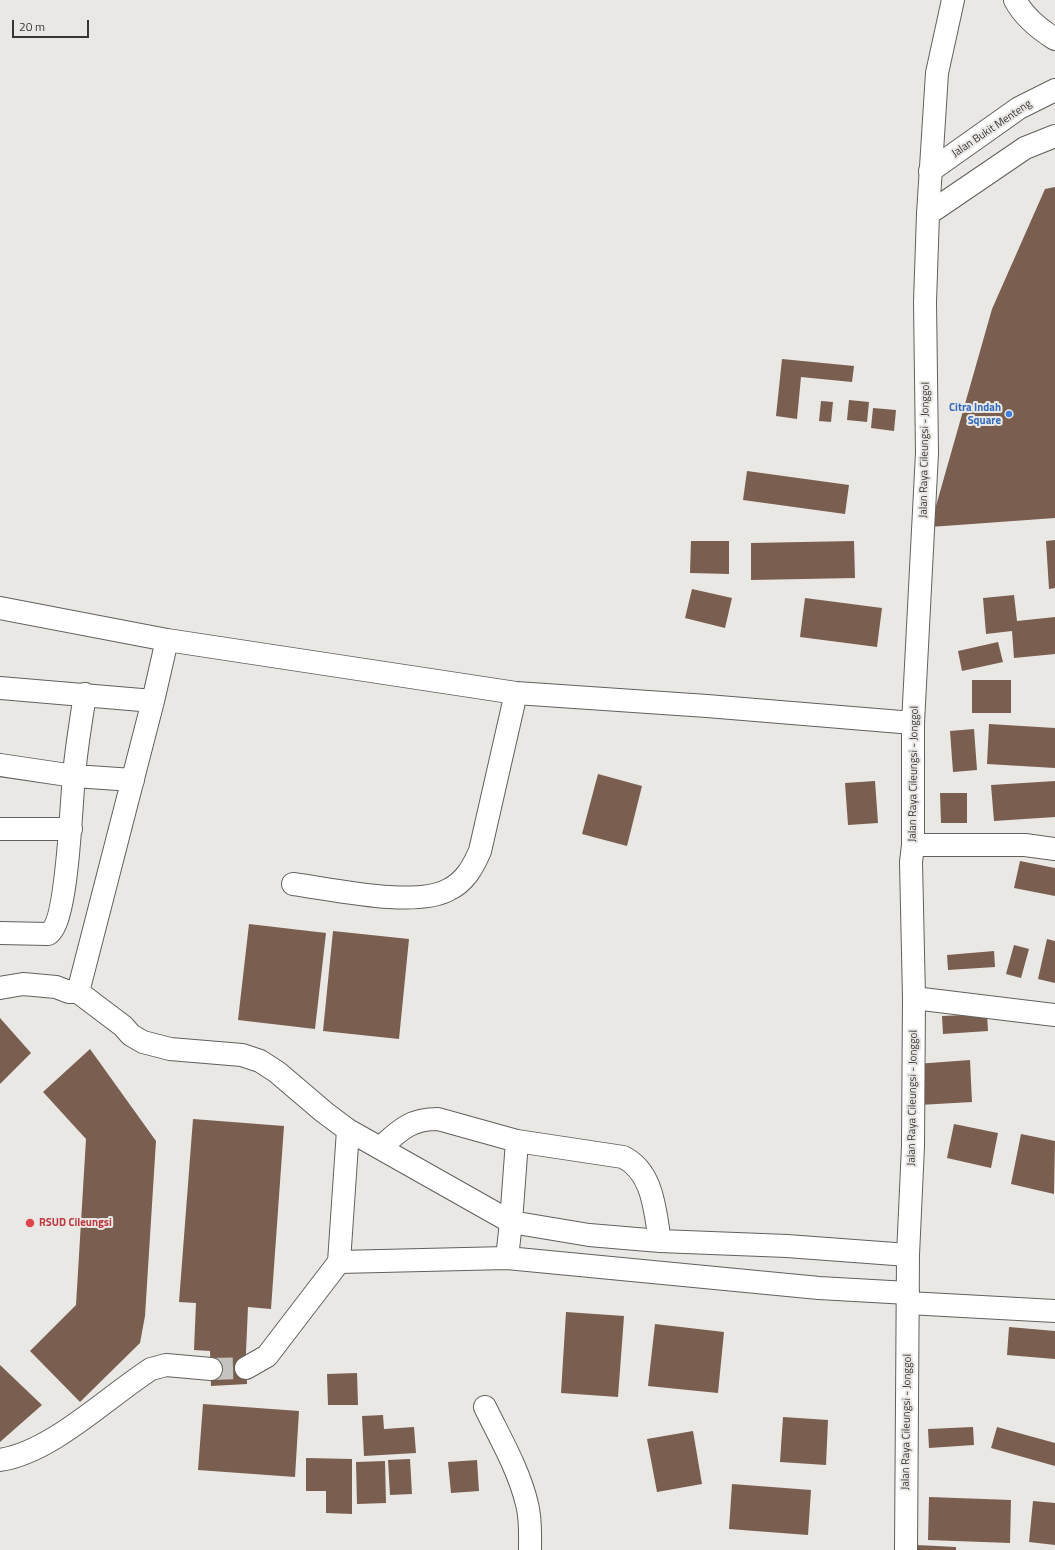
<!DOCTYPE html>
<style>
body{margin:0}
#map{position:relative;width:1055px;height:1550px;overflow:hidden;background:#eae8e4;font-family:"Titillium Web",sans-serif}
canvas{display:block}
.scale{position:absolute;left:12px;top:20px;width:77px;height:18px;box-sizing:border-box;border:2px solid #373635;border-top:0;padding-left:5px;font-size:12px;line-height:14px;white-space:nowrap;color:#373635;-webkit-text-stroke:3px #eae8e4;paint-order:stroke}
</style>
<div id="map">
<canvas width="1055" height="1550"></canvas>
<div class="scale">20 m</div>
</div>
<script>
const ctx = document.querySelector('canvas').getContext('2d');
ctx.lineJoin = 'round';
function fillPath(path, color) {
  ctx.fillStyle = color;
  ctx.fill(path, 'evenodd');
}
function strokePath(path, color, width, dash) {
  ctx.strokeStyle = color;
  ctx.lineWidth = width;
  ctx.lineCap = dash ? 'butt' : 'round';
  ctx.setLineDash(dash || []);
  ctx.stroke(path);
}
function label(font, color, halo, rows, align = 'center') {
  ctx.font = font + ' "Titillium Web",sans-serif';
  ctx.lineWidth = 4;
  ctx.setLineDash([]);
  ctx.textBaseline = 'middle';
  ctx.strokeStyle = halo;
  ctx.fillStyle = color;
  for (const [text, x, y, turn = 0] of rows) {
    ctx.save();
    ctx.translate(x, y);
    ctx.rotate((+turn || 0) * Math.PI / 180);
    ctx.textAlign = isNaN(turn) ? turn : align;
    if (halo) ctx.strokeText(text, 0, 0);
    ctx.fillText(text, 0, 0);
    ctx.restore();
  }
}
fillPath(new Path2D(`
 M1055 187V518L930 527 992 309 1045 189Z
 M782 359 854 366 852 382 801 377 797 419 776 416Z
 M849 400 869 402 867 422 847 420Z
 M821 401 833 402 831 422 819 421Z
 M873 408 896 410 894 431 871 428Z
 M747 471 849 485 845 514 743 500Z
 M1055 540V588L1049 589 1046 541Z
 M691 541H729V574L690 573Z
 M854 541 855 578 751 580V543Z
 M692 589 732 598 725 628 685 618Z
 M1014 595 1017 621 1055 617V654L1014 658 1012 631 986 634 983 598Z
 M805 598 882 608 877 647 800 637Z
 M998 642 1003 662 962 671 958 651Z
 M972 680H1011V713H972Z
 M989 724 1055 728V768L987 764Z
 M974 729 977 770 953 772 950 731Z
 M598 774 642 786 627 846 582 834Z
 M875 781 878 823 848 825 845 783Z
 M1055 781V817L994 821 991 785Z
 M940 793H967V823H941Z
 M1020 861 1055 868V896L1014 888Z
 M249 924 326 933 315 1029 238 1020Z
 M333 931 409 939 399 1039 323 1031Z
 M1047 939 1055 941V983L1038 979Z
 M1014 945 1029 949 1021 978 1006 974Z
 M994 951 995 967 948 970 947 955Z
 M987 1014 988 1031 943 1034 942 1016Z
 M0 1018 31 1053 0 1084Z
 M90 1049 156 1141 145 1316 140 1343 80 1402 30 1351 76 1305 86 1139 43 1092Z
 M970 1060 972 1102 919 1105 916 1064Z
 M193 1119 284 1126 271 1309 248 1307 246 1352 247 1384 211 1386 210 1351 194 1350 196 1303 179 1302Z
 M954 1124 998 1133 991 1168 947 1158Z
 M1021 1134 1055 1141 1054 1194 1011 1184Z
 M566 1312 624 1316 618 1397 561 1393Z
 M655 1324 724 1332 718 1393 648 1386Z
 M1009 1327 1055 1331V1359L1007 1355Z
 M0 1365 42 1405 0 1442Z
 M357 1373 358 1405H328L327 1374Z
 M203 1404 299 1411 295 1477 198 1470Z
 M383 1415 384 1429 414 1427 416 1453 364 1456 362 1416Z
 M783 1417 828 1420 826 1465 780 1462Z
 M973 1427 974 1445 929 1448 928 1429Z
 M997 1427 1055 1443V1466L991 1448Z
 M693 1431 702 1484 657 1492 647 1439Z
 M306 1458 352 1459V1514L326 1513V1491H306Z
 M410 1459 412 1494 390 1495 388 1460Z
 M477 1460 479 1491 451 1493 448 1462Z
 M385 1461 386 1503 357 1504 356 1462Z
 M732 1484 811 1490 808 1535 729 1529Z
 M929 1497 1011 1500 1010 1543 928 1540Z
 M1033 1501 1055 1503V1545L1029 1542Z
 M917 1545 956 1547V1550H917Z`), '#7a5e50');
strokePath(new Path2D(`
 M211 1369 246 1368`), '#c6c4c1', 22, [22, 11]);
const minor = new Path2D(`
 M930 171 1019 108 1055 90
 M928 214 1025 148 1055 136
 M0 608 167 640 516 693 707 706 913 723
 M0 688 153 701
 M0 765 74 776 133 780
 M0 829H71
 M913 845H1025L1055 849
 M293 884C332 889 414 908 448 890 465 882 473 867 480 851L516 693
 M0 933 48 934C68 923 71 803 74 776 76 749 81 722 85 694
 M0 988 23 984 56 987 69 992H78L123 1026 131 1035 143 1042 170 1049 242 1055 260 1061 277 1072 324 1112 348 1130 511 1222 589 1235 660 1241 787 1246 908 1255
 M78 992 153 701 167 640
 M914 998 1055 1015
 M348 1130 339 1262 507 1258 819 1288 908 1293
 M380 1148C400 1130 410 1119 438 1119L517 1141 623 1157C654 1172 655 1213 660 1241
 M507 1258 511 1222 517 1141
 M908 1303 1055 1311
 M246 1368 267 1356 339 1262
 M485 1407C500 1438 519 1470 527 1504 531 1519 530 1534 530 1550
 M0 1460C52 1452 106 1398 151 1369L166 1365 211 1369`);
const major = new Path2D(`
 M1015 0C1024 17 1039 29 1055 39
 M906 1550 908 1255 913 1146 914 998 911 862 913 845V723L927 453 925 302 928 214 937 73 953 0`);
strokePath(minor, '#62605d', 24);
strokePath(major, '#62605d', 24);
strokePath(minor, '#fff', 22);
strokePath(major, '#fff', 22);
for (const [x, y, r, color] of [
 [1009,414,4,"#3f7fe0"],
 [30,1223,5,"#e0444e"]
]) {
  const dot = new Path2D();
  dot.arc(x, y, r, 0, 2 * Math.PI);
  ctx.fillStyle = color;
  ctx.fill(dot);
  strokePath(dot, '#eae8e4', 1.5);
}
label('11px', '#373635', '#eae8e4', [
 ["Jalan Bukit Menteng",992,129,-34],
 ["Jalan Raya Cileungsi - Jonggol",925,450,-89],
 ["Jalan Raya Cileungsi - Jonggol",914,774,-89],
 ["Jalan Raya Cileungsi - Jonggol",913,1098,-89],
 ["Jalan Raya Cileungsi - Jonggol",907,1422,-89]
]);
label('bold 11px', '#366cbe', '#eae8e4', [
 ["Citra Indah",1001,408],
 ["Square",1001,421]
], 'right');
label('bold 11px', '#be3a42', '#eae8e4', [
 ["RSUD Cileungsi",39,1223]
], 'left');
</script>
